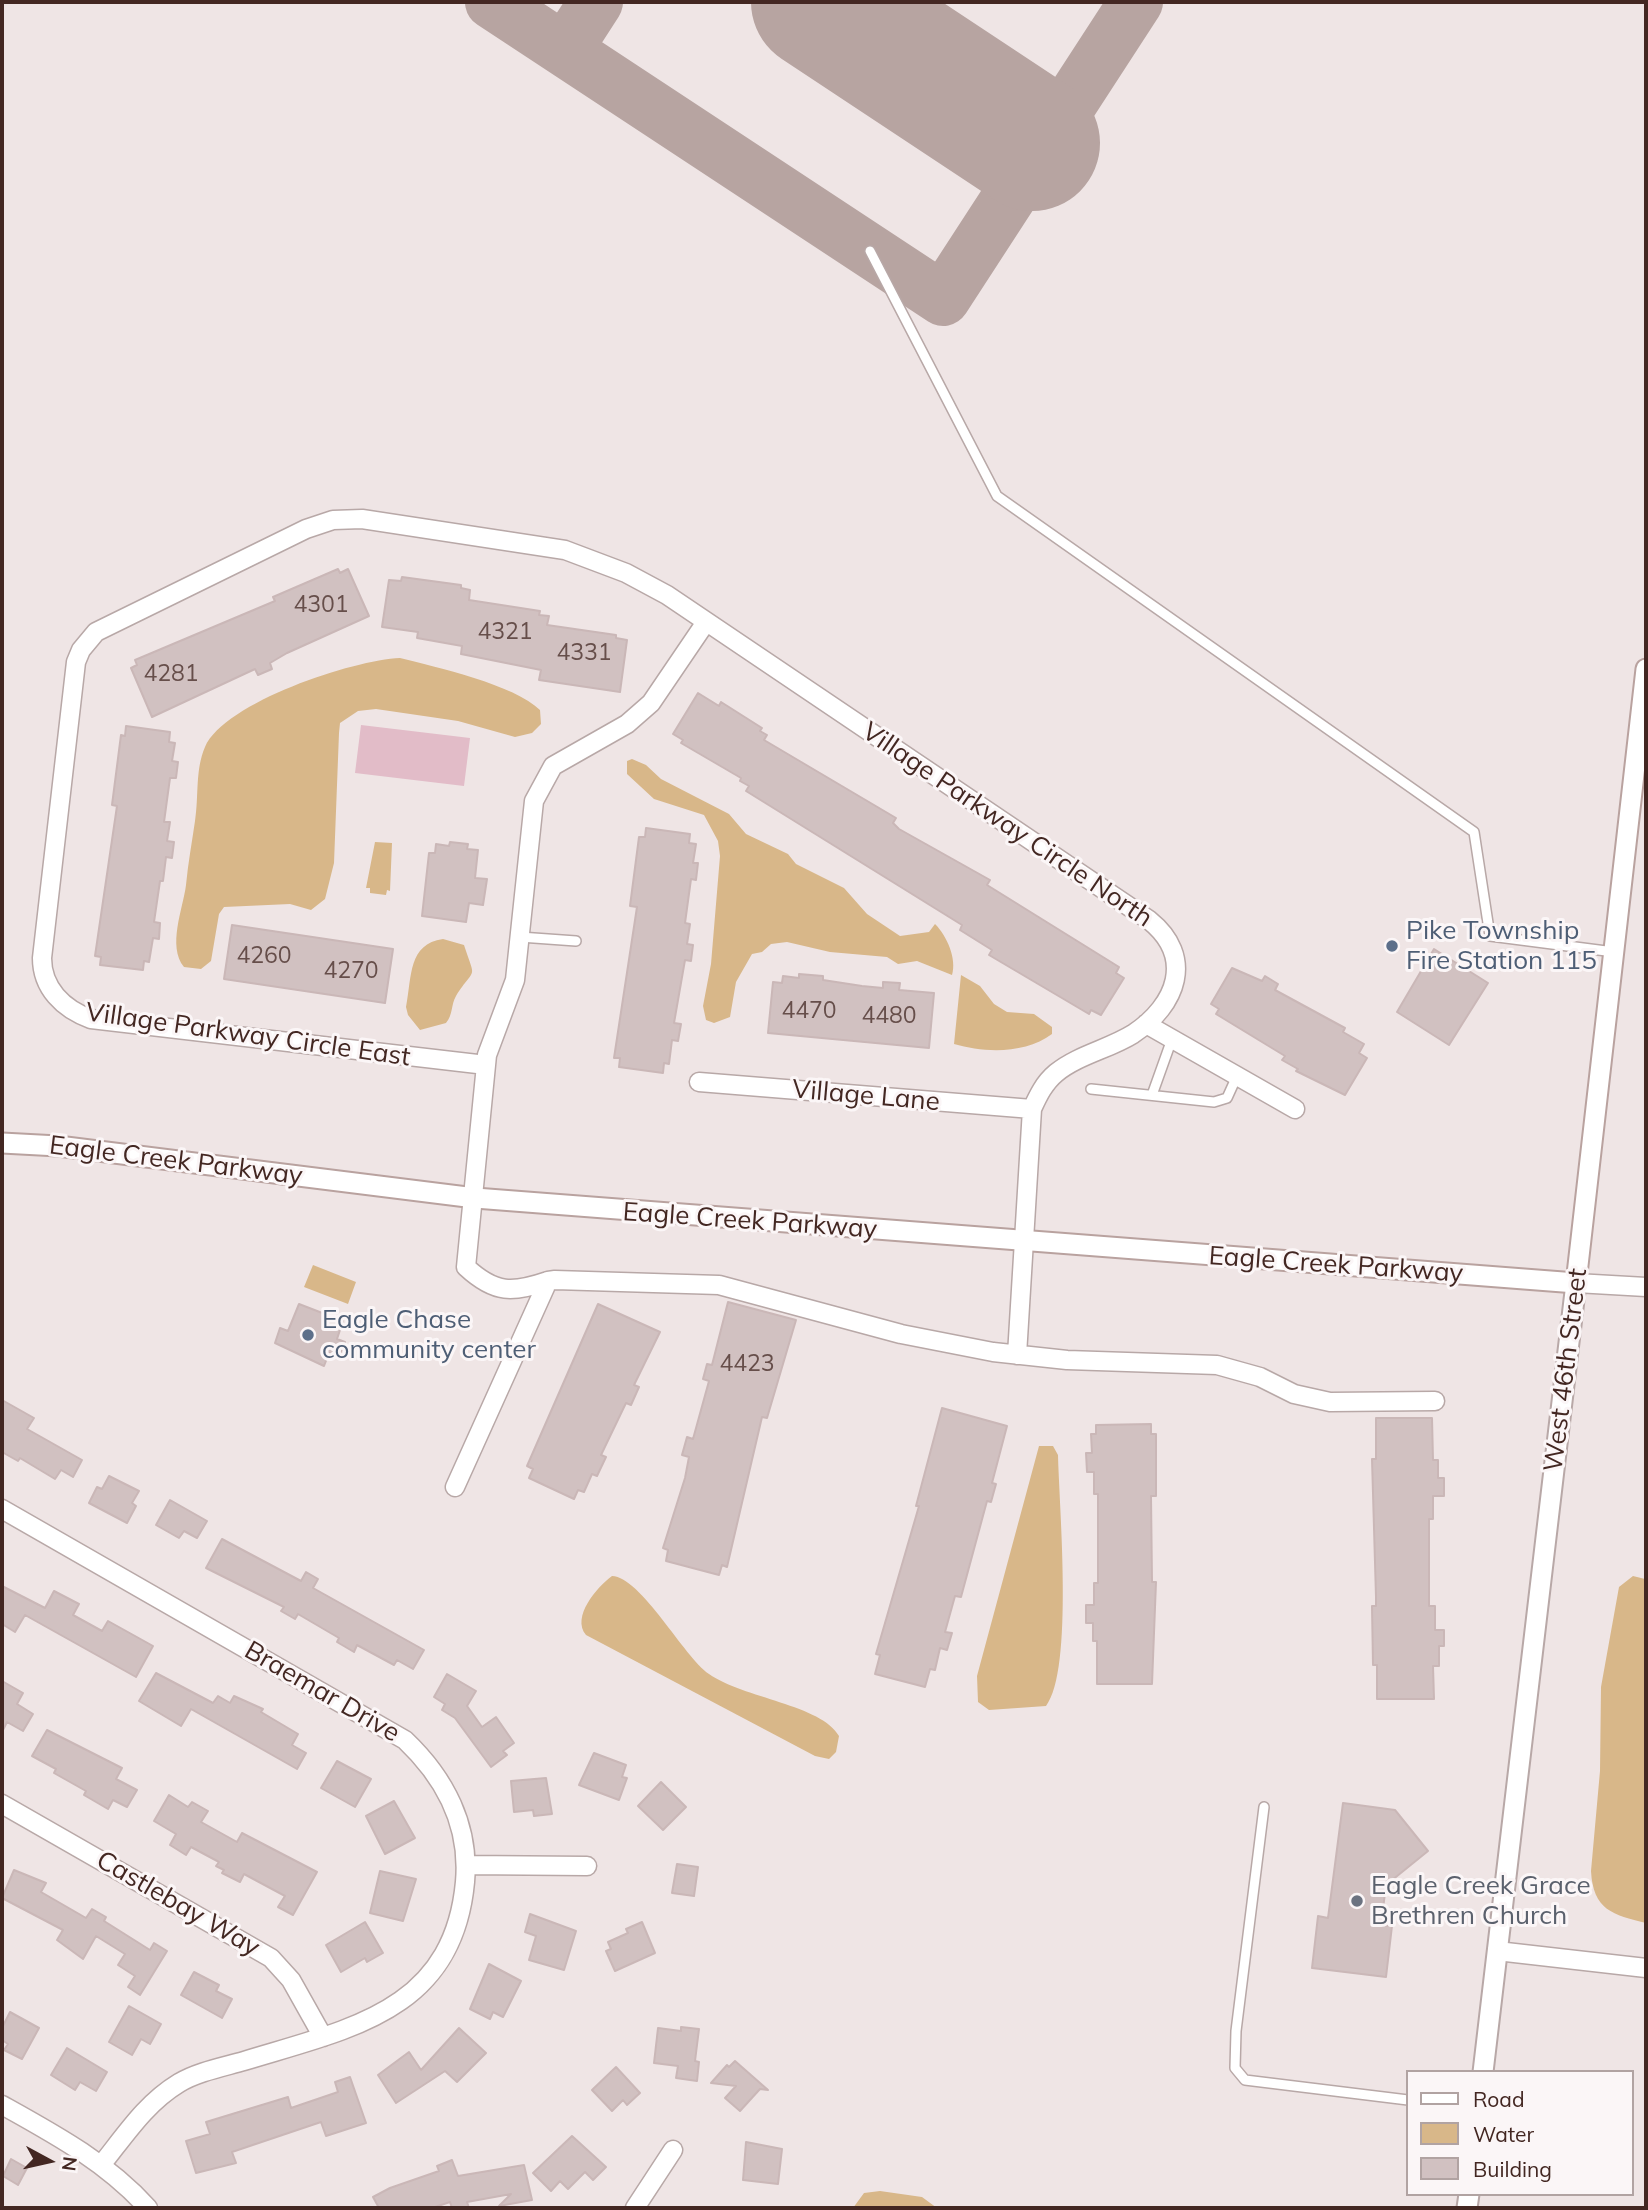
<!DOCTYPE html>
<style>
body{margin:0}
#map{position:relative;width:1648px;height:2210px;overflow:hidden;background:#efe5e5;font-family:Mulish,sans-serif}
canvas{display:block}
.frame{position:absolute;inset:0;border:4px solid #432722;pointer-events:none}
.legend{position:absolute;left:1406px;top:2070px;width:228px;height:126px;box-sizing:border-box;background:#fbf6f7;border:2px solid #b1a3a2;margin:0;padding:9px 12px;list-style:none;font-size:21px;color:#432722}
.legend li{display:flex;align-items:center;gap:14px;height:35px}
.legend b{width:35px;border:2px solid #b1a3a2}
.north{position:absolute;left:14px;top:2126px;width:70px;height:70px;-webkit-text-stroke:5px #fbf6f7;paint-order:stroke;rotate:98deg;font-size:19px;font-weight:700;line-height:28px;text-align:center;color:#432722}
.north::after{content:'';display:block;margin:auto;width:24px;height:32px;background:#432722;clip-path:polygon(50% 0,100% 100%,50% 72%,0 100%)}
</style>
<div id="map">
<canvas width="1648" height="2210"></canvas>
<div class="frame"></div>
<ul class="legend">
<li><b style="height:9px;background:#fff"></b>Road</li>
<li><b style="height:19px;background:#d8b789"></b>Water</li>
<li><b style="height:19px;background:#d1c1c1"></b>Building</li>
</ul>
<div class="north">N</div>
</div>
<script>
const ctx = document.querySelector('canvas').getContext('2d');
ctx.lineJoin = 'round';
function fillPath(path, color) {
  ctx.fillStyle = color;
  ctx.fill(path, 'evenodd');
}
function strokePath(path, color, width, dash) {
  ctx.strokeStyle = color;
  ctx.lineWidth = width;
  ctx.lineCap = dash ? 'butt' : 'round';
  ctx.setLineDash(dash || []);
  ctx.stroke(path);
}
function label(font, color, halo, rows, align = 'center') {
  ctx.font = font + ' Mulish,sans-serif';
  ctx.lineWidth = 6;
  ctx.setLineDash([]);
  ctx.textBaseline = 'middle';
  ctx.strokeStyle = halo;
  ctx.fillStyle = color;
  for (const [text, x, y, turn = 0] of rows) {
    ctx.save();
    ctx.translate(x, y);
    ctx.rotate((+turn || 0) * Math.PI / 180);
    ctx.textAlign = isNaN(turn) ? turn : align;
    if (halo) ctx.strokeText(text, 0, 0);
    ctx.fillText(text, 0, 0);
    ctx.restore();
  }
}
fillPath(new Path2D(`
 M361 725 470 738 464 786 355 773Z`), '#e2bcc8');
fillPath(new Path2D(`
 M400 658C436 667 515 685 540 710L541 724 532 733 515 737 458 721 376 709 358 711 340 723 339 733 334 863 325 899 311 910 290 904 224 907 219 914 211 961 201 969 184 967C167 946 183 909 186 885 188 863 192 842 195 821 199 796 195 770 205 747 225 702 353 660 400 658Z
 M632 759 646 765 661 779 729 814 746 834 788 854 796 864 844 888 867 914 900 936 929 932 935 924C947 936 957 959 952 975L917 961 898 964 887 957 830 952 787 942 771 944 762 952 752 954 736 982 730 1017 714 1023 706 1020 703 1006 711 964 720 856 718 841 704 815 654 799 627 774V761Z
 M375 842 392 843 390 891 387 890 386 895 370 893V888H366Z
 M443 939 464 945C476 982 476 965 456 996 451 1004 453 1015 446 1023L420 1030 408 1015 406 1007C412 976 408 944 443 939Z
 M961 975 980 986 994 1004 1007 1012 1034 1014 1052 1027V1034C1025 1054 985 1053 954 1044Z
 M313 1265 356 1282 348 1304 304 1287Z
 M1039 1446H1053L1058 1455C1059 1506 1074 1670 1046 1706L989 1710 978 1702 977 1676Z
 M612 1576C641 1577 684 1657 709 1674 743 1698 822 1705 839 1736L836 1752 829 1759 815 1756 586 1635C571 1617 597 1587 612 1576Z
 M1633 1576 1645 1579 1646 1596V1923C1613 1915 1593 1910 1591 1871L1600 1771 1601 1687 1619 1587Z
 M880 2191 922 2197 937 2208H853L864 2193Z`), '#d8b789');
strokePath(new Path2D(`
 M492 2 943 299 1136 2
 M565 50 596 2`), '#b7a4a1', 54);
strokePath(new Path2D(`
 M819 2 1032 143`), '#b7a4a1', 136);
const building = new Path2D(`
 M338 569 340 573 348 569 369 616 287 653 270 663 272 669 258 675 255 669 152 717 131 668 137 665 135 660 275 601 273 597Z
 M402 577 461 585V588L470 590 469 600 540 611 539 615 549 616 547 625 616 635V638L627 640 620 692 539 680 541 670 461 654 462 646 417 638 418 632 382 627 389 580 401 581Z
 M698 693 719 706 721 702 762 728 760 731 767 735 764 740 896 818 893 823 899 829 990 880 987 885 1119 967 1116 973 1124 978 1101 1015 1091 1010 1089 1014 989 955 992 950 960 930 962 925 746 791 749 786 740 781 741 778 681 743 683 740 673 734Z
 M126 726 170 732 169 742 175 743 172 761 178 762 176 778H170L164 822H170L167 841 174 842 172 858 166 857 163 881H160L154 922 160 923 159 939 153 938 149 962 144 961 143 970 100 965 101 957 95 956 117 806 112 805 121 735 125 736Z
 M646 828 690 834 689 843 696 844 693 863H698L696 880 691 879 685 923 690 924 687 944 693 945 691 961 685 960 674 1023 681 1024 678 1041 672 1040 669 1064 664 1063 663 1073 619 1067 620 1058H614L637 907 630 906 639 837H645Z
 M450 842 468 844 467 849 478 850 475 878 487 879 483 905 469 903 466 922 422 916 429 853H435L436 844 449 846Z
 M232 925 393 949 385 1003 224 979Z
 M1434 949 1488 983 1449 1045 1397 1012Z
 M1232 968 1262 981 1265 976 1278 984 1275 990 1345 1028 1343 1032 1364 1044 1359 1053 1367 1058 1345 1095 1296 1071 1298 1069 1282 1060 1285 1056 1216 1014 1219 1009 1211 1004Z
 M799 974 823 976V980L862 986 883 988V982L900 983 899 990 934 993 929 1048 768 1033 773 982 782 983 783 976 799 978Z
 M728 1302 796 1320 767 1418 762 1417 727 1567 722 1565 719 1575 666 1561 668 1550 663 1548 685 1478 689 1457 682 1455 687 1437 693 1439 709 1381 703 1379 707 1364 712 1365Z
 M299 1304 343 1321 337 1339 345 1342 339 1356 329 1353 324 1366 275 1343 280 1328 288 1331Z
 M598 1304 660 1332 634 1385 639 1387 631 1405 626 1403 601 1455 606 1457 597 1476 592 1474 584 1492 578 1490 574 1499 529 1478 533 1469 527 1466Z
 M2 1400 34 1418 27 1429 82 1460 73 1477 61 1470 55 1479 20 1458 18 1461 2 1452Z
 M942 1408 1007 1426 992 1483 996 1484 991 1502 987 1501 961 1597 955 1596 945 1632 952 1633 947 1650 940 1648 935 1670 930 1669 925 1687 875 1674 880 1655 876 1654 919 1506H916Z
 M1376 1418H1432L1433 1460H1438V1478H1444V1496H1433V1519H1429V1606H1435V1630H1444V1646H1439V1666H1433L1434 1699H1377V1665H1373L1372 1606H1376V1597L1372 1459H1376Z
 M1151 1424V1434H1156V1496H1151L1152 1582H1156L1152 1684H1097V1641H1093V1623H1086V1605H1094V1583H1098V1494H1094V1472H1087L1086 1453H1092L1091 1434H1096V1425Z
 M109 1476 139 1491 132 1503 136 1506 127 1523 89 1503 97 1487 102 1489Z
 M170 1500 207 1521 197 1538 184 1531 179 1538 156 1525Z
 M222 1539 301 1581 306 1572 318 1579 313 1588 424 1650 413 1669 397 1660 394 1665 357 1645 354 1652 337 1642 339 1638 298 1614 295 1619 281 1611 284 1607 206 1568Z
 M2 1586 45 1608 54 1591 79 1604 73 1615 102 1631 108 1621 153 1646 136 1677 25 1615 15 1632 2 1624Z
 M156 1673 213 1703 218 1696 230 1703 234 1696 263 1709 261 1712 298 1734 292 1745 306 1753 297 1769 191 1709 181 1726 139 1701Z
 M447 1674 476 1691 467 1706 482 1727 496 1717 514 1743 503 1751 507 1755 491 1767 455 1718 442 1710 445 1704 434 1697Z
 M2 1681 23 1693 17 1704 33 1714 23 1731 7 1722 2 1732Z
 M47 1730 122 1768 116 1779 137 1790 127 1807 113 1800 108 1809 84 1795 86 1791 54 1773 56 1769 32 1756Z
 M594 1753 626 1765 622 1777 627 1778 619 1800 579 1785Z
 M337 1761 371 1779 355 1807 321 1788Z
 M546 1778 552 1814 534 1816 533 1810 514 1812 511 1781Z
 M661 1782 686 1807 663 1830 638 1806Z
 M169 1795 188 1807 192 1802 208 1811 201 1822 237 1842 242 1833 317 1872 293 1915 278 1907 285 1896 244 1874 240 1882 222 1873 224 1870 216 1866 219 1862 191 1847 186 1855 170 1845 176 1834 154 1821Z
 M394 1801 415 1838 385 1854 366 1816Z
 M1343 1803 1395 1810 1428 1851 1386 1885 1381 1925 1392 1926 1386 1977 1312 1968 1318 1916 1328 1918Z
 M677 1864 698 1867 694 1896 672 1893Z
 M14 1870 46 1883 41 1892 86 1918 92 1909 106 1917 104 1921 150 1950 154 1943 167 1951 140 1995 128 1987 135 1976 118 1965 125 1954 96 1936 83 1959 57 1940 63 1930 2 1898Z
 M380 1871 416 1879 403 1921 370 1913Z
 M530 1914 576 1931 564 1970 529 1960 536 1936 525 1932Z
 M365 1922 383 1953 367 1962 365 1958 341 1972 326 1945Z
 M642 1922 655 1953 615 1971 606 1951 611 1949 608 1942 628 1933 626 1929Z
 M489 1964 521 1981 503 2017 493 2012 490 2019 470 2009Z
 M194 1972 219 1985 216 1991 232 1999 222 2018 181 1995Z
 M129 2006 161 2024 150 2044 141 2039 132 2055 109 2042Z
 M10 2012 39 2028 22 2059 4 2050 8 2044 2 2040V2028Z
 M681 2027 699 2029 695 2061 699 2062 697 2081 676 2078 678 2066 654 2063 658 2028 681 2031Z
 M459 2028 486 2053 457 2082 445 2071 396 2103 378 2075 409 2052 421 2070Z
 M67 2048 107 2072 96 2091 80 2082 75 2090 51 2075Z
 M735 2061 768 2090 760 2089 740 2111 725 2098 736 2086 711 2083 727 2065 729 2067Z
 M616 2067 640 2093 627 2105 623 2100 612 2111 592 2090Z
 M350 2077 366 2123 326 2136 321 2122 232 2152 236 2163 196 2173 186 2141 210 2134 206 2122 288 2097 291 2108 338 2092 335 2082Z
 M572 2136 606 2167 593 2180 585 2172 568 2189 560 2181 551 2191 533 2173Z
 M746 2142 782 2149 778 2184 743 2180Z
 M11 2159 27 2168 18 2185 3 2176Z
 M452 2160 458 2176 524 2165 532 2200 499 2206 511 2194 467 2202 469 2208H452L450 2202 432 2208H379L373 2197 390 2188 439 2171 437 2166Z`);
fillPath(building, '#d1c1c1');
strokePath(building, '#cab7b7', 2);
const service = new Path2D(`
 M870 251 997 496 1474 832 1490 936 1614 952
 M520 937 576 941
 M1091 1089 1214 1102 1227 1098 1237 1076
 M1152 1095 1172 1039
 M1264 1807 1236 2031 1235 2068 1245 2080 1408 2100`);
const minor = new Path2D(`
 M1146 1024 1295 1109
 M486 1065 91 1019C63 1009 42 988 42 958L76 662 81 650 96 632 306 529 333 520 362 519 565 550 626 573 667 595 1149 920C1195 957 1177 1005 1133 1034 1109 1049 1078 1055 1056 1073 1044 1083 1038 1096 1032 1109L1017 1355
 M699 1082 1032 1109
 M548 1281C513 1293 495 1294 466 1267L487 1055 515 980 534 801 553 766 627 724 651 703 706 622
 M1576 1283 1646 1287
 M455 1487 548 1281 555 1280 719 1285 901 1334 993 1352 1067 1360 1217 1365 1260 1377 1294 1394 1330 1402 1435 1401
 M2 1509 405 1740C445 1778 470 1826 465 1882 453 2012 348 2029 244 2061 223 2067 197 2072 179 2083 146 2103 126 2134 102 2164
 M2 1804 271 1958 291 1980 323 2037
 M466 1865 587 1866
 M1497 1951 1646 1968
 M2 2105C56 2135 106 2162 148 2208
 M635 2208 673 2150`);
const tertiary = new Path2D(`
 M1483 2072 1576 1283
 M1467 2208 1469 2194`);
const secondary = new Path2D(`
 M2 1143 58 1146 475 1198 1576 1283 1646 669`);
strokePath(service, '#b8a8a7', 12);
strokePath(minor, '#b8a8a7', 21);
strokePath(tertiary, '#b8a8a7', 23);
strokePath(secondary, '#b9a29f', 23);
strokePath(service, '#fff', 9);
strokePath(minor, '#fff', 18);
strokePath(tertiary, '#fff', 19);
strokePath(secondary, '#fff', 19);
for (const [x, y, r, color] of [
 [1392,946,7,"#5c6f8a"],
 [308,1335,7,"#5c6f8a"],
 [1357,1901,7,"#6b7280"]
]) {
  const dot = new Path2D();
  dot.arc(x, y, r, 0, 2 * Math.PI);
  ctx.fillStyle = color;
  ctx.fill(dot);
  strokePath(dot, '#fbf6f7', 2.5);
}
label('23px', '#664e4a', null, [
 ["4301",321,605],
 ["4321",505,632],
 ["4331",584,653],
 ["4281",171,674],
 ["4260",264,956],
 ["4270",351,971],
 ["4470",809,1011],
 ["4480",889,1016],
 ["4423",747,1364]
]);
label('26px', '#432722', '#fbf6f7', [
 ["Village Parkway Circle North",1007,825,34],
 ["Village Parkway Circle East",248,1035,8],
 ["Village Lane",866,1096,5],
 ["Eagle Creek Parkway",176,1161,7],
 ["Eagle Creek Parkway",750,1221,4],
 ["Eagle Creek Parkway",1336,1265,4],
 ["West 46th Street",1566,1370,-83],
 ["Braemar Drive",322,1692,30],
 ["Castlebay Way",178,1904,30]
]);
label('26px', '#4e5e75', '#fbf6f7', [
 ["Pike Township",1406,931],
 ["Fire Station 115",1406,961],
 ["Eagle Chase",322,1320],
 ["community center",322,1350]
], 'left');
label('26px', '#5b616d', '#fbf6f7', [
 ["Eagle Creek Grace",1371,1886],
 ["Brethren Church",1371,1916]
], 'left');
</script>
